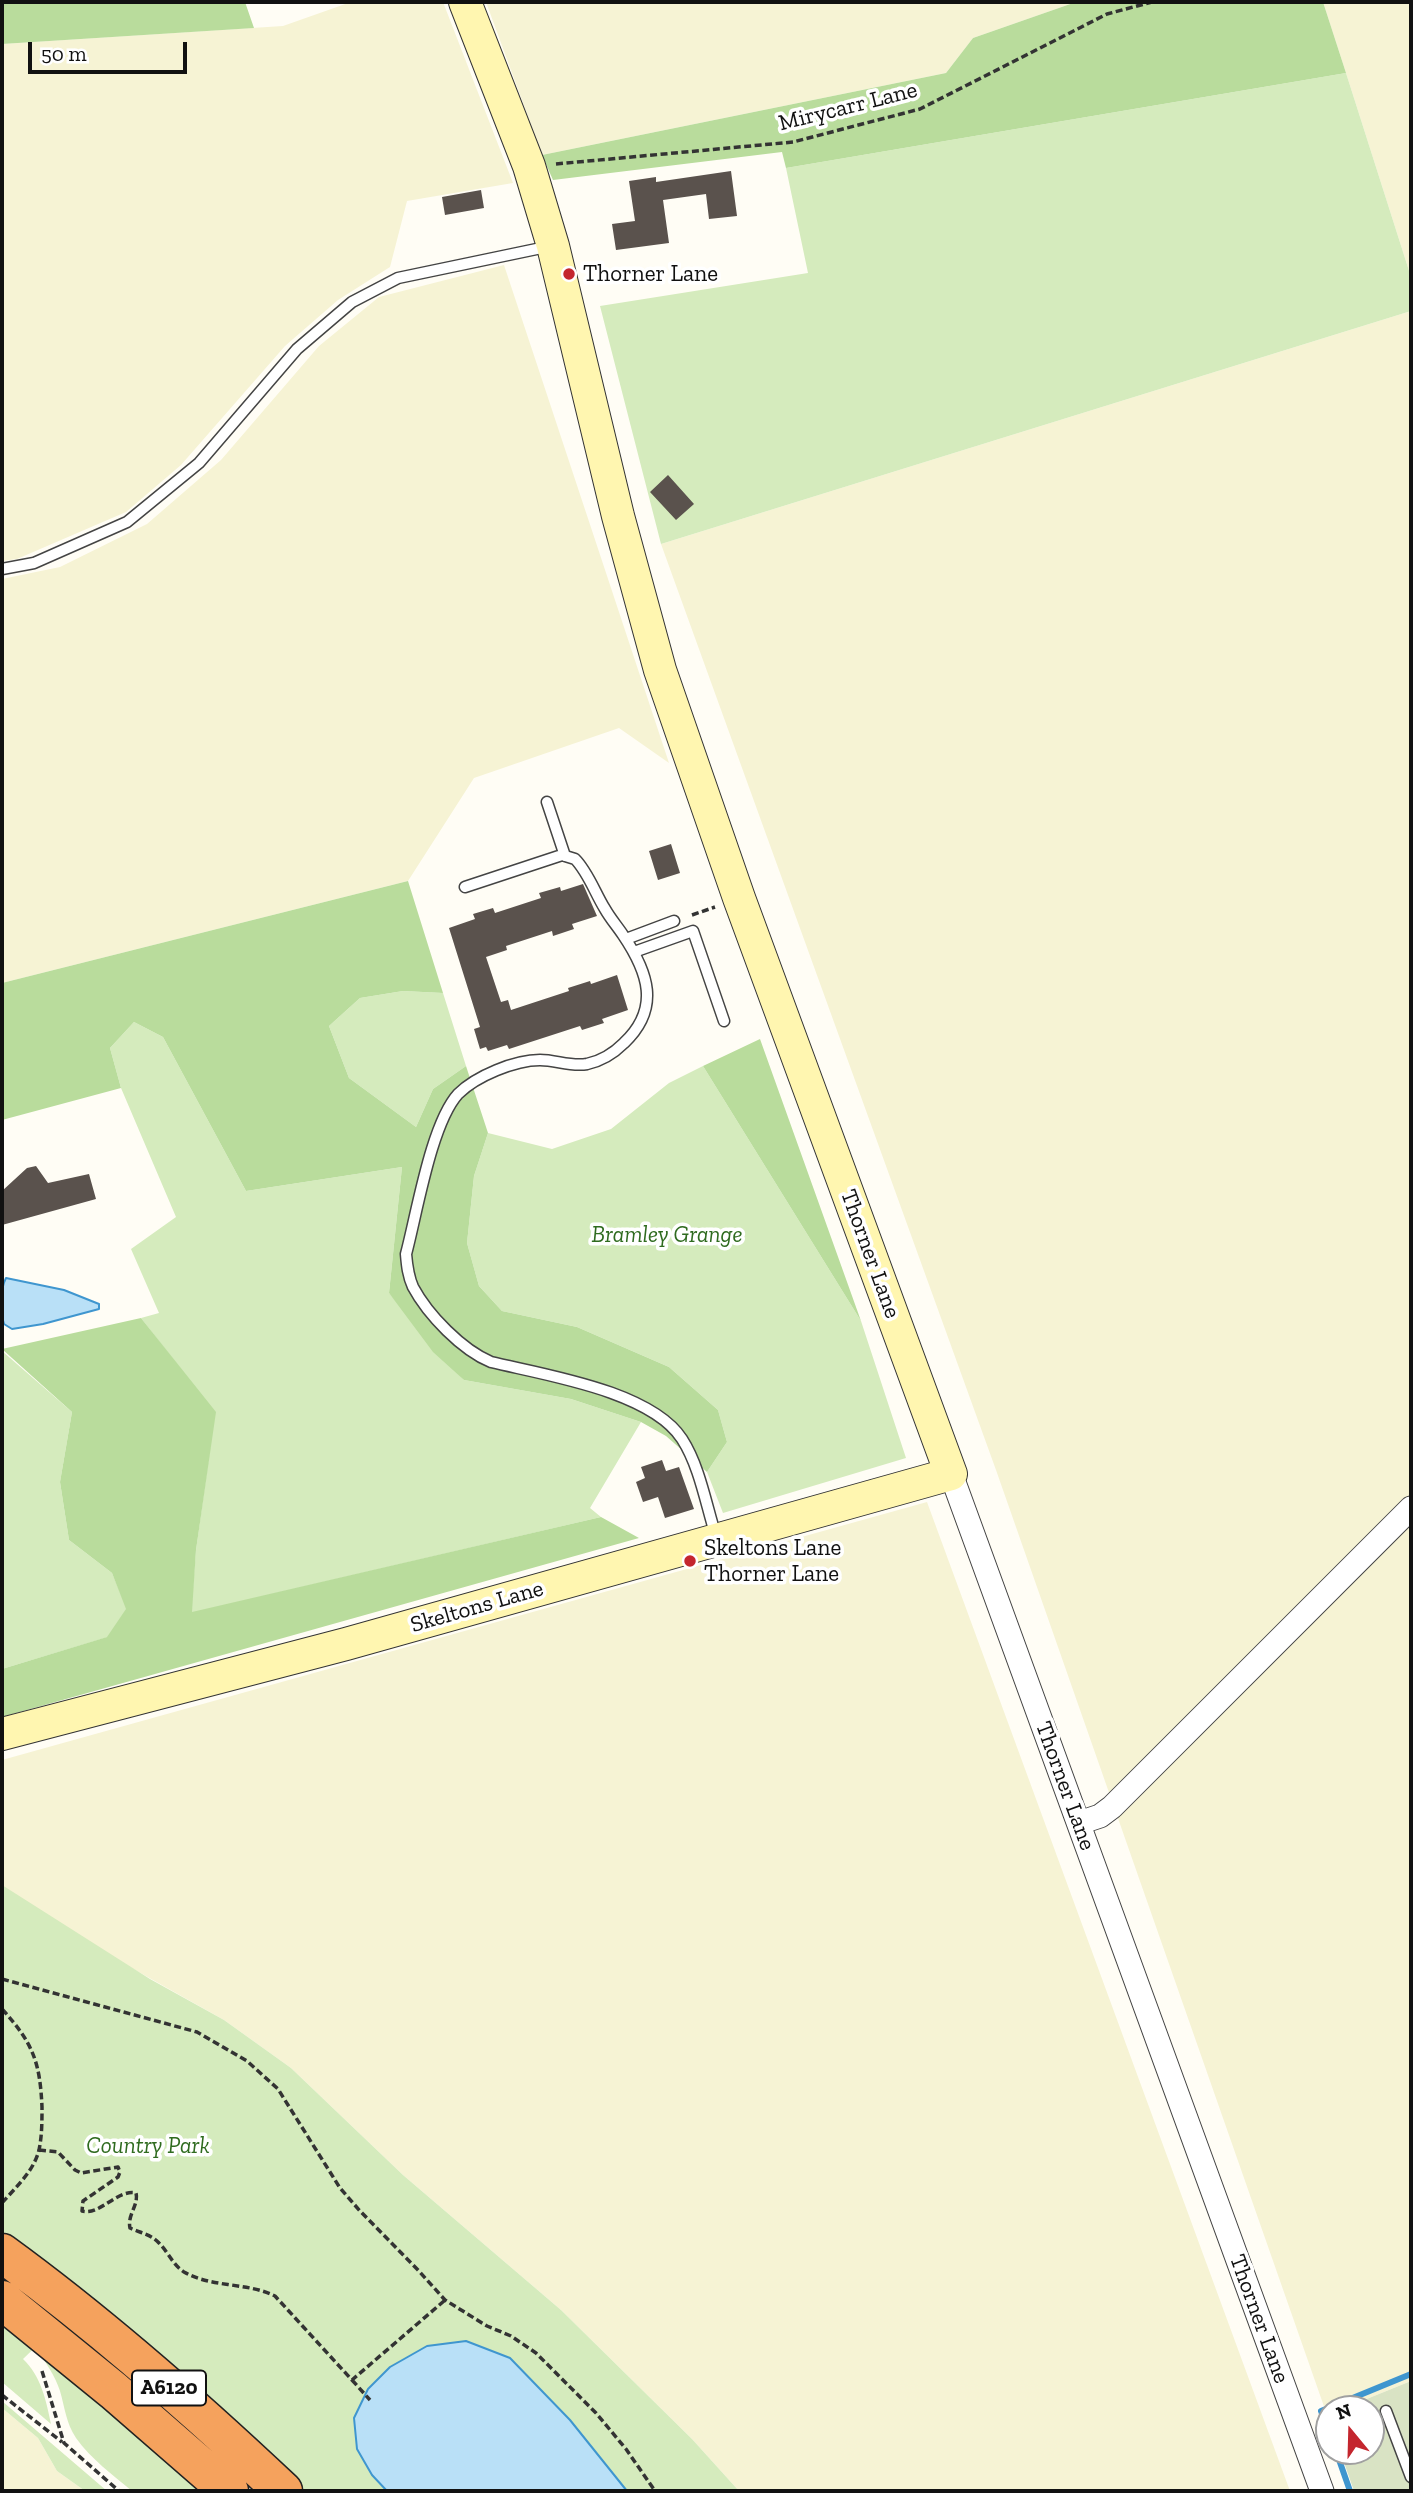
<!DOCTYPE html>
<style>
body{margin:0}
#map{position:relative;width:1413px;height:2493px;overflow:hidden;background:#fffdf5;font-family:"Zilla Slab",serif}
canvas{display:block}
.frame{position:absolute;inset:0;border:4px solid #111;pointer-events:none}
.north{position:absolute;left:1315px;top:2395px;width:70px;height:70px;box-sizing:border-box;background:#fff;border:2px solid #a0a0a0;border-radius:50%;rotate:341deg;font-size:19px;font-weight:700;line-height:28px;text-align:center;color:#111}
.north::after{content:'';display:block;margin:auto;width:24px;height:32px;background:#c4262e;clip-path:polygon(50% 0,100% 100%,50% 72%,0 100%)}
.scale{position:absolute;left:28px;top:42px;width:159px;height:32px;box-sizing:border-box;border:4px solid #111;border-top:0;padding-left:9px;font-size:21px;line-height:24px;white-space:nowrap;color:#111;-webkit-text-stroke:5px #fff;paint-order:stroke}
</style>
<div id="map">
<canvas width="1413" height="2493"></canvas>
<div class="frame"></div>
<div class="north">N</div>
<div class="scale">50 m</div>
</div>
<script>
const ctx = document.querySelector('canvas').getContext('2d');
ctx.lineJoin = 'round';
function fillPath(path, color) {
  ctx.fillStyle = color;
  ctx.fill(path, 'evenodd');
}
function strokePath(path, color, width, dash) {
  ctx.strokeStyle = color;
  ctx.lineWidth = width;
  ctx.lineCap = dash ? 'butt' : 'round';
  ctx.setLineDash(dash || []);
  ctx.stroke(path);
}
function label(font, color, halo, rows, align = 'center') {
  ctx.font = font + ' "Zilla Slab",serif';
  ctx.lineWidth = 7;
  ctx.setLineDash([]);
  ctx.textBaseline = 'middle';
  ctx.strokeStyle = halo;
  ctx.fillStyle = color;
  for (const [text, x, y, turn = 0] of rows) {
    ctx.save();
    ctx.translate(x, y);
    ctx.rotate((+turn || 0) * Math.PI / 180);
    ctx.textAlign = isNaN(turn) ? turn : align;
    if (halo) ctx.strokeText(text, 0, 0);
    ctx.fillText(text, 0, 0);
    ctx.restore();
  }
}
fillPath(new Path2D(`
 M351 2H443L513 183 407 201 390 267 338 300 285 346 181 465 126 512 17 559 2 561V44L283 26Z
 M486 2H1076L973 38 946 73 542 155Z
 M1323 2H1411V277L1346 73Z
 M504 265 669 763 619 728 474 778 408 881 2 983V579L60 567 147 524 221 460 319 346 379 297Z
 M1411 311V2381L1342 2409H1329L1327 2415 996 1470 661 544Z
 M927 1502 1290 2491H739L692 2439 561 2310 403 2175 291 2068 224 2020 2 1895V1760Z
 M2 2408 38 2438 57 2471 85 2491H2Z`), '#f6f3d4');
fillPath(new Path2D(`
 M1346 73 1411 277V311L661 544 600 306 808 273 786 168Z
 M403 991 443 993 466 1066 433 1089 416 1127 349 1078 329 1026 360 998Z
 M134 1022 163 1037 246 1191 402 1167 389 1293 464 1380 571 1399 641 1422 590 1508 601 1517 191 1613 196 1550 215 1413 141 1318 159 1313 131 1249 176 1217 121 1088 110 1048Z
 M703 1066 861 1321 906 1458 723 1513 707 1472 727 1442 718 1410 669 1367 577 1327 502 1311 479 1286 467 1243 474 1176 488 1133 552 1149 611 1129 669 1083Z
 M2 1351 72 1412 60 1482 69 1540 112 1573 127 1609 108 1637 2 1669Z
 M2 1885 150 1979 224 2020 291 2068 403 2175 561 2310 692 2439 739 2491H302L168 2367 84 2300 23 2359C41 2376 46 2400 51 2424L2 2382Z
 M36 2348 210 2491H132C113 2475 91 2459 76 2438 66 2423 65 2408 60 2391 55 2375 45 2362 36 2348Z
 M2 2401 107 2491H85L57 2471 38 2438 2 2408Z`), '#d5ebbd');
fillPath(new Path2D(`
 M2 2H245L254 28 2 44Z
 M1076 2H1323L1346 73 786 168 782 152 553 180 542 155 946 73 973 38Z
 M408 881 443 993 403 991 360 998 329 1026 349 1078 416 1127 433 1089 466 1066 488 1133 474 1176 467 1243 479 1286 502 1311 577 1327 669 1367 718 1410 727 1442 707 1472 666 1436 641 1422 571 1399 464 1380 433 1352 389 1293 402 1167 246 1191 163 1037 134 1022 110 1048 121 1088 2 1120V983Z
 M760 1039 861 1321 703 1066Z
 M141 1318 216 1412 196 1550 192 1612 601 1517 639 1538 2 1717V1669L107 1637 126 1609 112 1573 69 1540 60 1482 72 1412 2 1349Z`), '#b9dc9c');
fillPath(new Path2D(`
 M1411 2381V2491H1354L1340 2451H1371V2409H1342Z`), '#d9e3c4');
const water = new Path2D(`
 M6 1278 64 1290 99 1304V1309L43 1324 12 1329 4 1324C0 1311 0 1289 6 1278Z
 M466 2341 510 2358 570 2420 627 2491H387L372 2475 357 2449 354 2418 368 2389 390 2367 427 2346Z`);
fillPath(water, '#b9e0f7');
strokePath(water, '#3f96cf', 2);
strokePath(new Path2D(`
 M1329 2433 1321 2411 1411 2374
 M1336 2451 1350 2491`), '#3f96cf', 6);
fillPath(new Path2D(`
 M731 171 737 216 709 219 706 194 663 200 669 243 616 250 612 224 635 221 629 181 656 177V182Z
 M481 190 484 208 445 215 442 197Z
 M668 475 694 504 676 520 650 492Z
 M671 844 680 873 658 880 649 851Z
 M583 884 597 916 572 924 574 929 553 936 552 931 506 946 507 950 486 957 501 1002 508 1000 511 1010 569 991 568 988 590 981 591 984 617 975 628 1010 602 1019 604 1023 582 1030 580 1026 509 1049 507 1045 488 1051 486 1047 480 1049 474 1029 480 1027 449 928 475 919 473 914 493 908 495 913 541 898 539 893 560 887 561 891Z
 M36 1166 48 1183 89 1174 96 1199 2 1225V1191L27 1168Z
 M662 1460 666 1471 679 1467 694 1509 665 1518 658 1497 643 1502 636 1482 645 1478 641 1467Z`), '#5a524d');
const lane = new Path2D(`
 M2 569 34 563 127 522 199 463 297 349 352 302 398 278 551 246
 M547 802 565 856
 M465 887 562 855 575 859C588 872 595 893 605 909 610 918 617 926 623 935 648 972 661 1008 624 1043 614 1053 601 1061 587 1064 571 1067 556 1060 540 1060 515 1060 476 1076 458 1094 431 1124 417 1213 406 1254 407 1266 408 1276 413 1287 428 1315 462 1350 491 1362 545 1375 651 1391 682 1439 700 1467 706 1505 716 1536
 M626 939 674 921
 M634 952 693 931 724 1021
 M1386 2411 1411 2477`);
const street = new Path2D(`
 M951 1474 1322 2491
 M1079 1823 1100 1816 1112 1807 1411 1508`);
const secondary = new Path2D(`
 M2 1734 346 1644 951 1474 739 898 660 670 618 516 553 246 529 166 465 2`);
const highway = new Path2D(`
 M2 2253C101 2325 194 2407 283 2491
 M2 2300 114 2391 229 2491`);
strokePath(lane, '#444', 13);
strokePath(street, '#444', 25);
strokePath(secondary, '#333', 34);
strokePath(highway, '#222', 41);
strokePath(new Path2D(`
 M556 164 793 142 920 109 1107 14 1152 2
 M692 915 715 907
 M2 1979 197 2032 247 2061 278 2089 340 2188 360 2211 418 2270 445 2300 487 2326 511 2336 536 2353 596 2413 626 2449 655 2491
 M2 2009C33 2043 40 2062 42 2107 42 2121 42 2136 39 2150 34 2171 15 2188 2 2203
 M39 2150 58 2152 75 2170 81 2173 118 2167 120 2172 118 2177 83 2201 82 2211C100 2216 117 2189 136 2193 139 2205 127 2215 130 2228 140 2233 151 2234 159 2243 168 2252 173 2265 184 2272 212 2288 247 2282 275 2296L352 2380 444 2301
 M42 2371 64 2443 119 2491
 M352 2380 370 2400
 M2 2395 62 2442`), '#333', 3.5, [7, 3.5]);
strokePath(lane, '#fff', 10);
strokePath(street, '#fff', 23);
strokePath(secondary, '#fff6b0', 32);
strokePath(highway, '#f5a25d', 38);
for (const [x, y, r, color] of [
 [569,274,7,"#c4262e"],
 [690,1561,7,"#c4262e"]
]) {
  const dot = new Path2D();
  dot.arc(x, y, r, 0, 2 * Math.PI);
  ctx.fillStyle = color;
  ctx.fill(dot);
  strokePath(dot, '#fff', 2.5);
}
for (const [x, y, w] of [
 [169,2388,74]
]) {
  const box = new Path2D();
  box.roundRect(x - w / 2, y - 17.5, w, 35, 5);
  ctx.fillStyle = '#fff';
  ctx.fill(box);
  strokePath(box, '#111', 2);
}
label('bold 21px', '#111', null, [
 ["A6120",169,2388]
]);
label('23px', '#111', '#fff', [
 ["Mirycarr Lane",848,107,-14],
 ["Thorner Lane",870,1254,70],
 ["Skeltons Lane",477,1607,-16],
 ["Thorner Lane",1065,1786,70],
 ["Thorner Lane",1259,2319,70]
]);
label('23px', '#111', '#fff', [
 ["Thorner Lane",583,274],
 ["Skeltons Lane",704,1548],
 ["Thorner Lane",704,1574]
], 'left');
label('italic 23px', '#2f6b1f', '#fff', [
 ["Bramley Grange",667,1235],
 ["Country Park",148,2146]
]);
</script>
